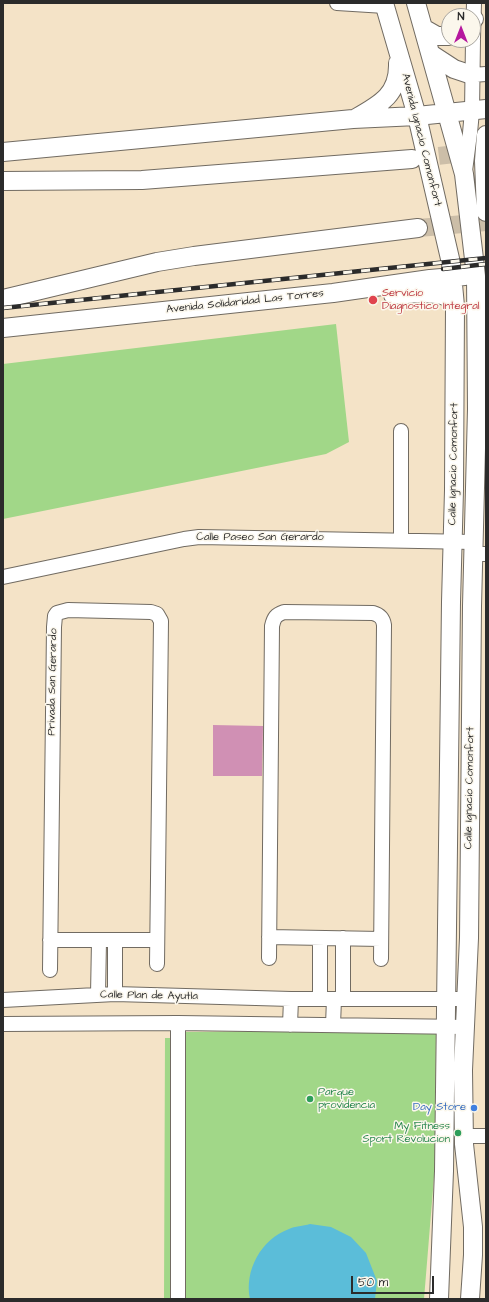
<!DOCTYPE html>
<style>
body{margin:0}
#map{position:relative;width:489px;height:1302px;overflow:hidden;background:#f4e3c7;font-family:"Architects Daughter",sans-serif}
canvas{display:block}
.frame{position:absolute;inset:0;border:4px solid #2b2b2b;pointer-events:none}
.north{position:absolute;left:441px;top:8px;width:40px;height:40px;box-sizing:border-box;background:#fbf7ec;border:1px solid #a8a59f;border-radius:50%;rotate:0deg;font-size:11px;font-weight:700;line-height:16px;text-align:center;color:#2b2b2b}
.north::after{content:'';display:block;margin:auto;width:14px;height:18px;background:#b5179e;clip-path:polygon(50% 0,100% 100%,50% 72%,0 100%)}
.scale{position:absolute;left:351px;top:1276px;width:83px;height:18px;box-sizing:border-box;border:2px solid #2b2b2b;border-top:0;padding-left:5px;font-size:12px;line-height:14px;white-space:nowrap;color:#2b2b2b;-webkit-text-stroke:3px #fbf7ec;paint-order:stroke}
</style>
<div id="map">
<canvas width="489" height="1302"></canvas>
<div class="frame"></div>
<div class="north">N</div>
<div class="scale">50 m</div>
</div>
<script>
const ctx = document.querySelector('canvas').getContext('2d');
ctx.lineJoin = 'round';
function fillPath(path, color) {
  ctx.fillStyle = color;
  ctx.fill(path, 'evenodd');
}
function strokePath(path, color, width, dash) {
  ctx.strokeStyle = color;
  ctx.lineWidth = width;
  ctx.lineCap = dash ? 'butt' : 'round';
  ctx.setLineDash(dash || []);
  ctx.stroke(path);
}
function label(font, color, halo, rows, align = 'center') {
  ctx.font = font + ' "Architects Daughter",sans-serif';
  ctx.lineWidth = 3;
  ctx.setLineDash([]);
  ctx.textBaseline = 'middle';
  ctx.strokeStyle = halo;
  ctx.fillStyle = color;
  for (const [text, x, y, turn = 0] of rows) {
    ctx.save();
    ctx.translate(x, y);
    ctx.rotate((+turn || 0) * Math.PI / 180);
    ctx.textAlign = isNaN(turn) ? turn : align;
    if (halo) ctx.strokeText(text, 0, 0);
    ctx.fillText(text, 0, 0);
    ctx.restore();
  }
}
fillPath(new Path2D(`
 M336 324 349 442 326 454 3 519V364Z
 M436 1030 435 1165 424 1299H164L165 1038H185V1032Z`), '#a1d788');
fillPath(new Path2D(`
 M310 1224 331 1227 351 1237 366 1253 377 1281 375 1299H250C244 1271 261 1239 289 1229 295 1226 303 1226 310 1224Z`), '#5bbdd9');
fillPath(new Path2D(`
 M213 725 263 726 262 776H213Z`), '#d090b4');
strokePath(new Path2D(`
 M412 159 473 152
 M418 228 486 222`), '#ccbea8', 18, [18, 9]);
const minor = new Path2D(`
 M337 3 385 6
 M473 38 474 3
 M472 75 486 74
 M465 171 470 133 472 111 473 40
 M401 431V540
 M473 554H486
 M3 577 184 539 199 537 474 542
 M269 937 381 939
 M50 940H157
 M115 941V994
 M269 958 272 626C274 617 276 615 284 612L373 613C380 615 383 618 384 625L381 959
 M50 970 54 627 55 616 57 613 68 610 151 612 157 614 161 621 157 964
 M98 995 99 941
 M320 999V938
 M343 999V938
 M3 1000 115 994 291 999H467
 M3 1024 178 1023 465 1027
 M290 1025 291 999
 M333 1025 334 999
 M464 1136H486
 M178 1299V1023`);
const major = new Path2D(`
 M384 3 417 116 451 263 455 306 454 490 451 602 444 1171 439 1299
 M416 3 464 174 476 276 477 409 472 606 469 938 463 1070 464 1144 473 1227V1255L470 1299
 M473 20 474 19
 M423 28 437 36H449
 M431 54 454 69 472 75
 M356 118C381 104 399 94 398 63
 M486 135 484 161 486 212
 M3 152 353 119 417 116 486 109
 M3 181 142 180 412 159
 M393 295C407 294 434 290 447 297 451 299 453 303 455 306
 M3 299 157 262 194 256 418 228
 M3 328 333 293 430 279 465 276`);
strokePath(minor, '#716b62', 16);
strokePath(major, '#716b62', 20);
strokePath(minor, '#fff', 14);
strokePath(major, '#fff', 18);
const rail = new Path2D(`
 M443 269 486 264
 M3 308 486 258`);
strokePath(rail, '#2b2b2b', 4.5);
strokePath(rail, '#fbf7ec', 3, [9]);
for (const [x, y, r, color] of [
 [373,300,5,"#e0444e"],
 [310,1099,4,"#2e9e5b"],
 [474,1108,4,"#3f7fe0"],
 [458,1133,4,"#2e9e5b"]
]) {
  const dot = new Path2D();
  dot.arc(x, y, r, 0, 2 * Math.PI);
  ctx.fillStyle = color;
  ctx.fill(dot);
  strokePath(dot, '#fbf7ec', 1.5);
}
label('11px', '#2b2b2b', '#fbf7ec', [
 ["Avenida Ignacio Comonfort",421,140,76],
 ["Avenida Solidaridad Las Torres",245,302,-6],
 ["Calle Ignacio Comonfort",454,464,-89],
 ["Calle Paseo San Gerardo",260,538],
 ["Privada San Gerardo",53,682,-89],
 ["Calle Ignacio Comonfort",470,788,-89],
 ["Calle Plan de Ayutla",149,996,1]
]);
label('11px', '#be3a42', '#fbf7ec', [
 ["Servicio",382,294],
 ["Diagnostico Integral",382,307]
], 'left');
label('11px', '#27864d', '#fbf7ec', [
 ["Parque",318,1093],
 ["providencia",318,1106],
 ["My Fitness",450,1127,"right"],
 ["Sport Revolucion",450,1140,"right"]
], 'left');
label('11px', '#366cbe', '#fbf7ec', [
 ["Day Store",466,1108]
], 'right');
</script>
